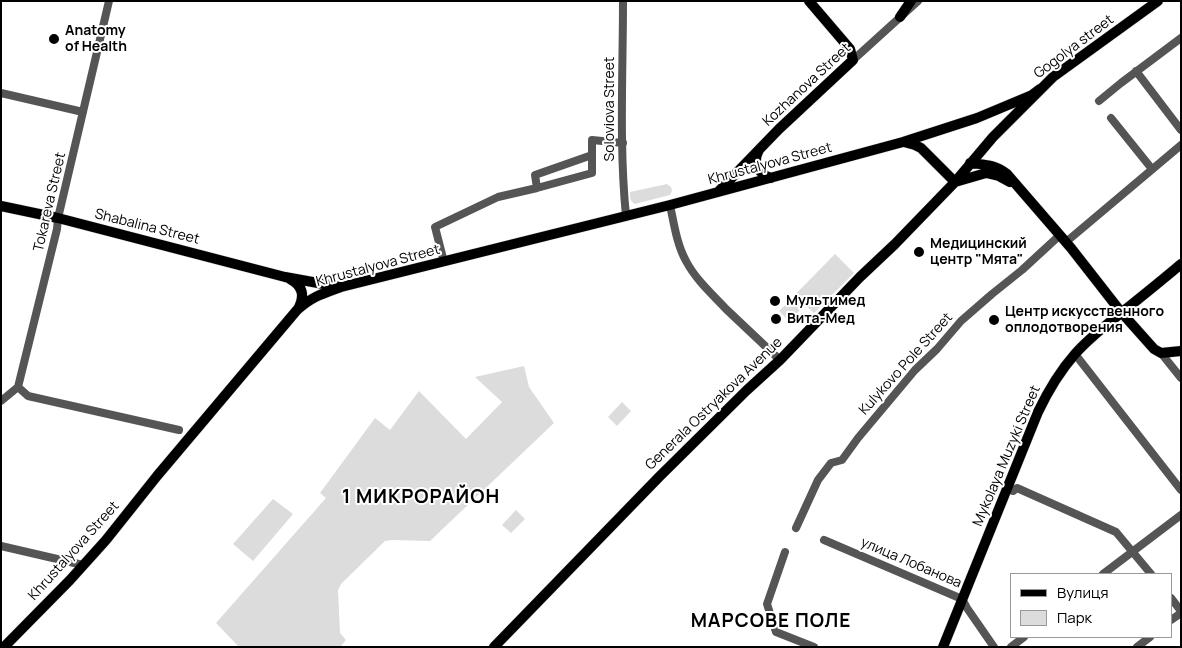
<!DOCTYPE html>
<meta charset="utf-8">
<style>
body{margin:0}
#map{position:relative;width:1182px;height:648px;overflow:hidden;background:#fff;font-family:Manrope,sans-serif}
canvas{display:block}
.frame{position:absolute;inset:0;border:2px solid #000;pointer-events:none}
.legend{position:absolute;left:1010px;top:573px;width:162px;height:65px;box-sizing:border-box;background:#fff;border:1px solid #999;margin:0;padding:6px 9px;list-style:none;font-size:15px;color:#000}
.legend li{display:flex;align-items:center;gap:10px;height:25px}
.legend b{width:25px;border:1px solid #999}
</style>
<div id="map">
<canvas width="1182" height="648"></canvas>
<div class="frame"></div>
<ul class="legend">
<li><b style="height:6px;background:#000"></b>Вулиця</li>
<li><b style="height:14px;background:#dcdcdc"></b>Парк</li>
</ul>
</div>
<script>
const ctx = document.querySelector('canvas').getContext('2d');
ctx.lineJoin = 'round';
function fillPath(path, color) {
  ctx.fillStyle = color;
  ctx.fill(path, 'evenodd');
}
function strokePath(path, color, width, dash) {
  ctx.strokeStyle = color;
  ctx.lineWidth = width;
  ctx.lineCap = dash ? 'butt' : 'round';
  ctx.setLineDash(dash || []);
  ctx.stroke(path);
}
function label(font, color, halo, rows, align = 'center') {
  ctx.font = font + ' Manrope,sans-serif';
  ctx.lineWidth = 4;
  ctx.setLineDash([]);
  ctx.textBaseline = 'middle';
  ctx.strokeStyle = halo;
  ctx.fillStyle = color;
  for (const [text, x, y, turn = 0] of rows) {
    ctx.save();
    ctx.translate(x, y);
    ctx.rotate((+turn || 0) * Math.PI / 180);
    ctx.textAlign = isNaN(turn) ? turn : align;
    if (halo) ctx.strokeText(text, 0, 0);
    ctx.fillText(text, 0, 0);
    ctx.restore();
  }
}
fillPath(new Path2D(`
 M667 184 671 187 672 191 670 195 635 204C630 201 630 198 630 192Z
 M835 254 854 273 814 313 805 305 789 321 779 311Z
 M524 366 529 387 554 423 430 541 392 540 385 541 341 584 338 590 340 633 346 640 340 647H239L216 623 326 498 320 493 375 418 390 430 419 391 466 439 502 402 475 377Z
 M622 402 631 411 617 426 608 417Z
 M273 499 293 514 253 561 233 544Z
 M516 510 525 519 511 533 502 525Z`), '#dcdcdc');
const major = new Path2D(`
 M900 17 911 1
 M904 142 915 145 921 148 955 182
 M759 150C752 163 757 173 771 178
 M970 163C985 165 994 164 1007 174L1071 248 1121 312 1154 349 1161 353 1181 351
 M986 173 999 176 1010 182
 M955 182 986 173
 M719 191 779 129 853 60 850 49 809 1
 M1 206 58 218 285 277 340 287
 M290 279C303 286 305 296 298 309
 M4 647 70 580 106 540 157 476 297 310C313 296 322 294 341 287L670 205 903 142 977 118 1032 95 1040 89
 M494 647 659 477 747 390 780 360 860 277 895 244 955 182 993 137 1053 77 1158 1
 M943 647 1038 412C1048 391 1060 371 1075 354 1089 338 1105 326 1121 313 1141 297 1161 281 1181 264`);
strokePath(major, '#dbdbdb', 11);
strokePath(new Path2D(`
 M623 1C623 72 619 145 626 216
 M853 60 918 1
 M1136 71 1181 130
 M1 93 83 112
 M1099 101 1121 83 1181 38
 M1111 118 1152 169
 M537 188 592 173V155
 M670 205C674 224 677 245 686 261 696 280 712 294 726 309 744 326 762 343 780 360
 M1066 242 1181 145
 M444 262 435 227 498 197 537 188 535 175 592 155V140L623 143
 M1161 353 1181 378
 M1075 354 1181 490
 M18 387 28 396 179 430
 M1 401 18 387 57 229 58 218 109 1
 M1008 488 1013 491 1017 488 1116 532 1151 574
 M796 528 818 480 831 463 842 460 858 438 915 370 937 349 961 321 992 294 1022 270 1060 235
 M824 540 962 599 967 608 994 647
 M1 546 83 565
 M785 552 767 604 776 632 814 647
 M1103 574 1181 515
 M1171 598 1181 611
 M1171 620 1181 613
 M1011 647 1024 637
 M1137 647 1150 637`), '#555', 8);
strokePath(major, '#000', 10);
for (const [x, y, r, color] of [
 [54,39,6,"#000"],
 [919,252,6,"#000"],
 [775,301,6,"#000"],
 [776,319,6,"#000"],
 [994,320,6,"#000"]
]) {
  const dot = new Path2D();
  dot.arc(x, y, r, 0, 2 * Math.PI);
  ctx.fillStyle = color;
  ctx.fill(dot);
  strokePath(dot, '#fff', 2);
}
label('bold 14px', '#000', '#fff', [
 ["Anatomy",65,31],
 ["of Health",65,47],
 ["Медицинский",930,244],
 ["центр \"Мята\"",930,260],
 ["Мультимед",786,301],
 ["Центр искусственного",1005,312],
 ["оплодотворения",1005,328],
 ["Вита-Мед",787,319]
], 'left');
label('14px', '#000', '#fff', [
 ["Gogolya street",1074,47,-37],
 ["Kozhanova Street",807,85,-43],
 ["Soloviova Street",610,109,-90],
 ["Khrustalyova Street",770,164,-15],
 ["Tokareva Street",50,202,-77],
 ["Shabalina Street",147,227,14],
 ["Khrustalyova Street",378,266,-15],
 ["Kulykovo Pole Street",906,364,-48],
 ["Generala Ostryakova Avenue",714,404,-44],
 ["Mykolaya Muzyki Street",1007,456,-67],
 ["Khrustalyova Street",74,551,-48],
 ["улица Лобанова",911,563,23]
]);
ctx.letterSpacing = '1px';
label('bold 19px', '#000', '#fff', [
 ["1 МИКРОРАЙОН",421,498],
 ["МАРСОВЕ ПОЛЕ",771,622]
]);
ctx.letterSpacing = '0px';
</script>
